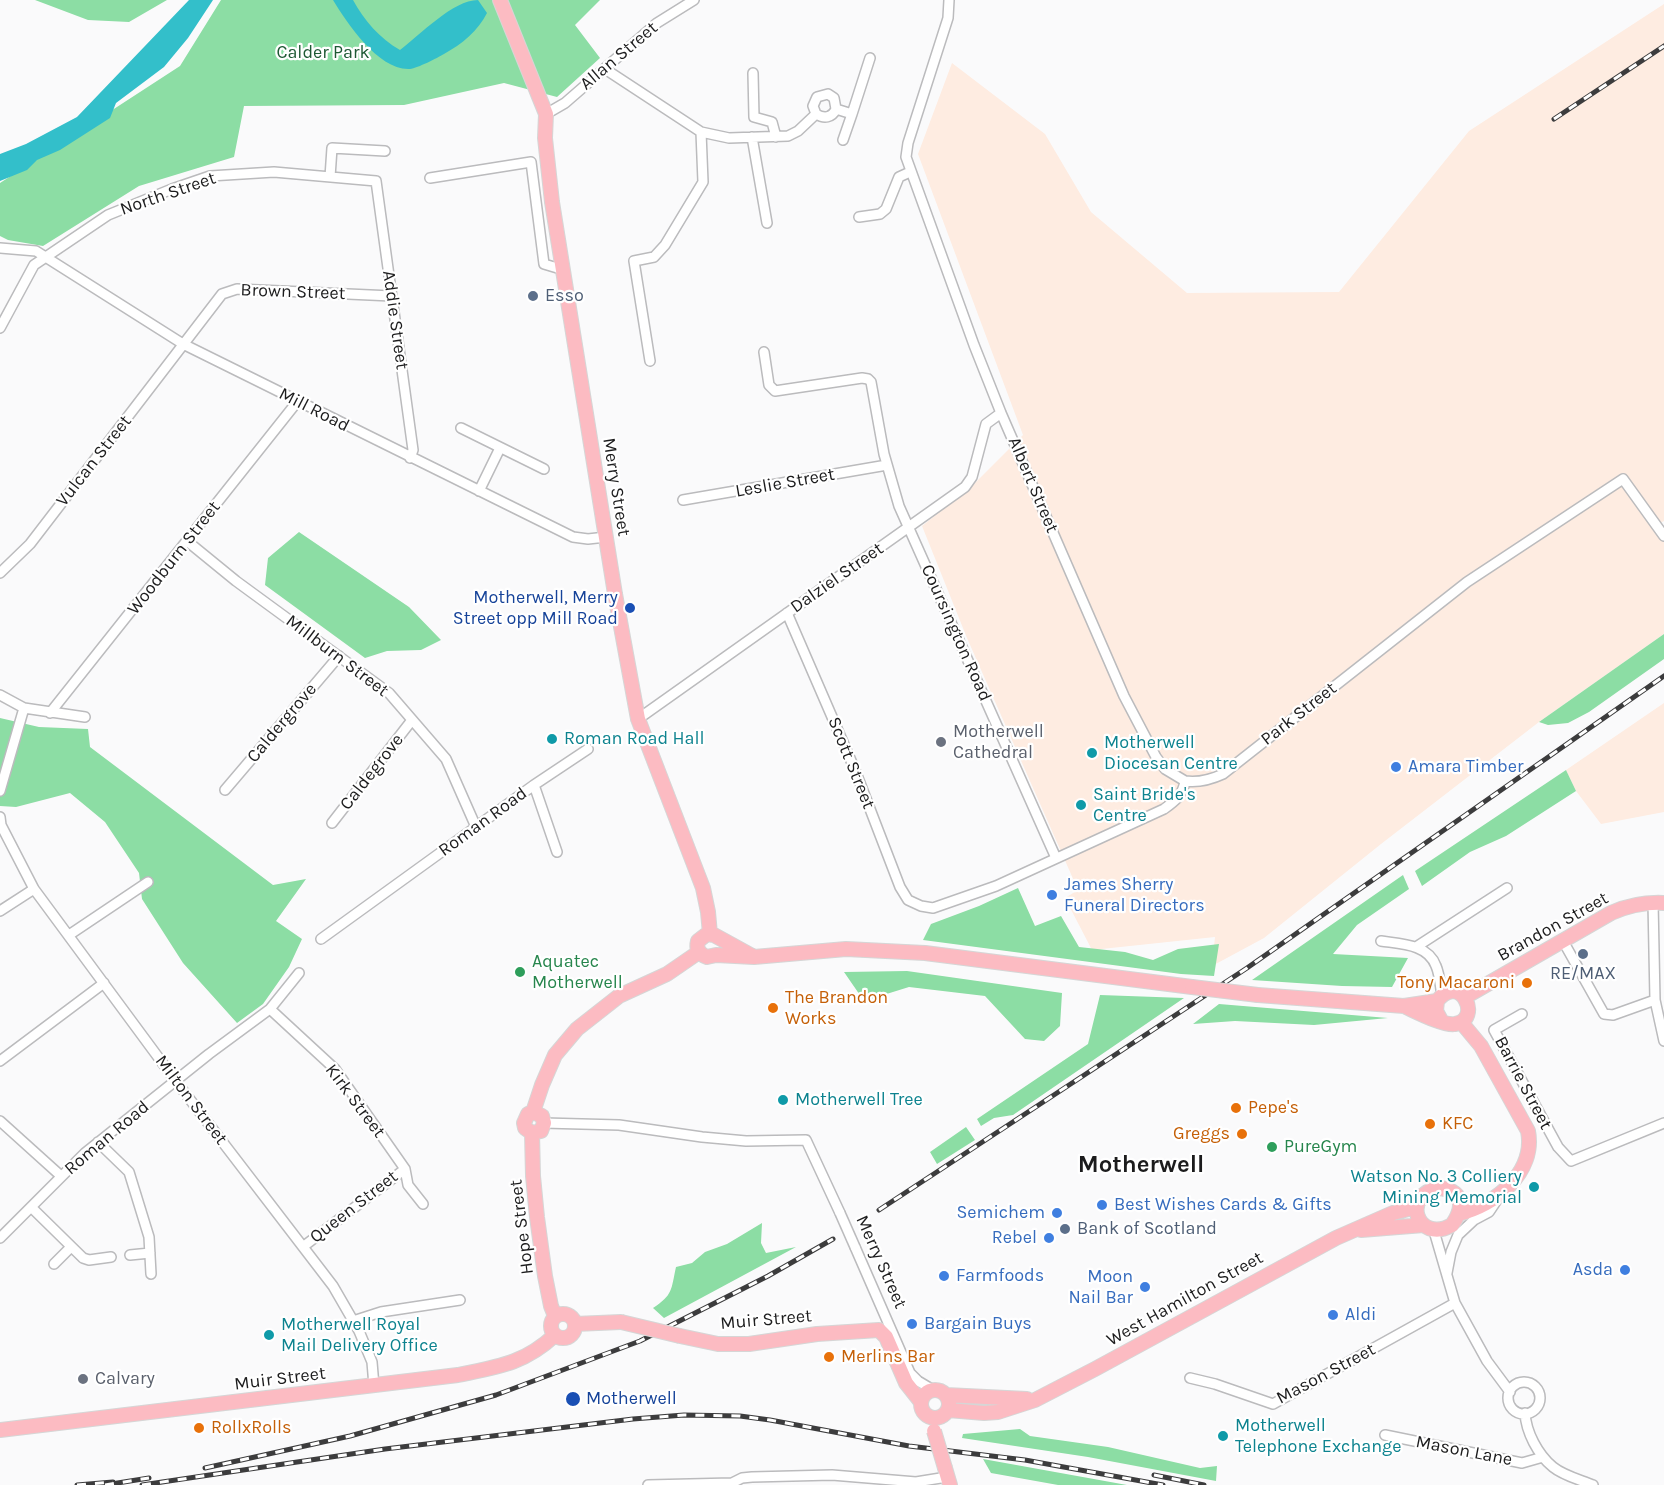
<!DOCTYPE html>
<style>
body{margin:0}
canvas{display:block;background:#fafafb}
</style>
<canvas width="1664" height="1485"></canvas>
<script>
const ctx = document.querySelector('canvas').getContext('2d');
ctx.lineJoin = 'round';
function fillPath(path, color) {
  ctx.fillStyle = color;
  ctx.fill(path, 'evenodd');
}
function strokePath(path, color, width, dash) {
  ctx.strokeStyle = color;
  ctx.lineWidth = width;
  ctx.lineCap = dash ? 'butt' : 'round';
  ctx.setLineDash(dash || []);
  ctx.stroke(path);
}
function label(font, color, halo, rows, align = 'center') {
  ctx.font = font + ' Karla,sans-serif';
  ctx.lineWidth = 4.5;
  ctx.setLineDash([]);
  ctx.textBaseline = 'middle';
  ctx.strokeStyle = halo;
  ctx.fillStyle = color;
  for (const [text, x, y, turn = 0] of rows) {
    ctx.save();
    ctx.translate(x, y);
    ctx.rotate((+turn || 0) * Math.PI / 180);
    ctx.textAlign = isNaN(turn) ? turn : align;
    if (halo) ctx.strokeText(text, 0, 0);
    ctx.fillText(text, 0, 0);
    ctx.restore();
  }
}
fillPath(new Path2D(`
 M1664 4V521L1660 523 1664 531V634L1539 722 1381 844 1264 938 1212 966 1215 937 1092 950 1065 898 1078 890 967 638 922 526 972 486 1023 435 918 154 952 63 1045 134 1091 212 1187 293 1339 292 1469 131Z
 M1664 703V812L1601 824 1576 791 1566 770Z`), '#feece1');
fillPath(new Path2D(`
 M35 0H167L129 22 88 20Z
 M221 0H600L575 25 600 58 557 97 504 83 404 105 244 106 234 157 139 186 43 246 8 240 0 236V183L180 66Z
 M299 532 409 607 441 640 421 650 387 651 365 658 265 585 268 558Z
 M1664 634V659L1589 712 1568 723 1548 725 1539 722Z
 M0 718 39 727 88 729 90 747 273 885 306 879 276 921 302 939 289 967 263 1004 237 1023 183 963 142 899 139 873 105 822 70 793 16 807 0 806Z
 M1566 770 1576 791 1506 836 1470 852 1422 886 1415 871Z
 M1403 875 1409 889 1357 925 1333 954 1408 958 1392 987 1342 986 1252 980Z
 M1018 888 1035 926 1061 916 1079 947 1125 952 1153 960 1178 949 1219 944 1214 976 1181 974 923 940 931 924 979 906Z
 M907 971 1062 993 1060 1026 1044 1041 1025 1039 985 996 909 987 864 1001 844 972Z
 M1100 995 1184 998 1013 1115 994 1118 981 1126 977 1119 1088 1044Z
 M1219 1004 1388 1018 1314 1025 1235 1021 1193 1024Z
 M966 1127 975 1140 937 1164 930 1152Z
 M762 1223 761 1243 766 1253 796 1247 664 1318 653 1308C673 1295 671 1290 676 1267L692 1263 705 1252 727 1244Z
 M1020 1429 1030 1436 1108 1447 1200 1468 1217 1466 1216 1481 1088 1457 962 1438 963 1434Z
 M983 1459 1127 1485H1058L991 1473Z`), '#8cdda4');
fillPath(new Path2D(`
 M189 0H213L188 38 164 67 116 103 110 118 60 150 37 160 27 170 0 181V154L26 144 77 117Z
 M333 0H353C364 20 380 39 400 50 420 35 453 0 478 0L487 13C478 31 462 44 444 54 437 58 418 68 410 69 379 71 347 23 333 0Z`), '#33bfca');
const street = new Path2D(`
 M949 0 948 18 908 143 906 157 974 345 1001 413 1124 696 1156 757 1165 769 1185 781
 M605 69 701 132 729 138 788 136 798 131 816 114 813 106 817 97 828 94 834 98 836 109C832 118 824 119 816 114
 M753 73 754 117 772 122 776 137
 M836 109 852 114 843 140
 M546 114 565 103 657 23 694 0
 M852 114 870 58
 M752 137 767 223
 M330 177 332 148 385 151
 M430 178 531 162 544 264 564 270
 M859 217 880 214 886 209 899 177 910 172
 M0 248 36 251 183 344 573 537 588 539 606 537
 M0 328 34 265 108 215 172 189 210 176 274 172 376 181 413 450 410 458
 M764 352 769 385 775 391 862 378 868 379 871 382 884 454 899 506 1056 858
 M650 361 634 261 654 257 665 245 703 182 701 132
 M461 428 544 469
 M479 491 500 448
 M683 500 887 465
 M187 541 236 581 389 693 446 759 476 827
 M0 573 30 544 222 294 237 289 392 296
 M787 613 855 770 900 887 908 900 921 906 933 908 996 886 1164 809C1175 801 1183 795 1185 781 1199 783 1210 780 1223 774L1467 582 1623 479 1664 536
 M0 695 24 708 85 717
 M50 713 297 402
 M638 719 965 487 972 477 986 424 1001 413
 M534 785 557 852
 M225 790 339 656
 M0 791 24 708
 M0 817 1 825 34 889 175 1080 333 1286 359 1331 372 1362 374 1386
 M332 823 412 720
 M0 911 34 889
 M69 935 148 882
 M321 939 534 785 588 749
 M1381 941C1401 944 1428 944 1436 966 1440 975 1440 986 1442 995
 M1563 941 1604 1014 1613 1015 1655 1000 1653 902
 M1416 947 1507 888
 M1655 1000 1664 1041
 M270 1009 335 1069 405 1169 408 1185 423 1204
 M1522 1014 1494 1030 1558 1147 1571 1161 1664 1123
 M0 1061 104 983
 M0 1121 61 1176
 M544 1123 619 1125 702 1137 746 1141 806 1140 840 1213
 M98 1142 129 1172 149 1237 151 1274
 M31 1207 83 1258 89 1260 111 1257
 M1434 1231 1455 1303 1487 1361 1510 1392
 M0 1238 85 1153 209 1054 270 1009 299 973
 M304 1246 405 1169
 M855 1247 910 1373 918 1381 933 1390
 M130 1255 150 1253
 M54 1264 71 1247
 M1447 1273 1451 1252 1458 1235 1474 1220 1489 1212 1499 1197
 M353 1321 381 1312 460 1300
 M1190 1378 1215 1384 1273 1404 1455 1303
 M1508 1398a16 16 0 1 1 32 0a16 16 0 1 1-32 0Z
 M1525 1413C1526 1432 1538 1455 1553 1467 1564 1476 1581 1480 1593 1485
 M1385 1435 1522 1463 1543 1457
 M648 1485 732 1483 742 1478 752 1477 832 1475 916 1482 947 1477`);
const primary = new Path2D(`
 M500 0 546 114 545 138 552 202 615 594 638 719 703 888 708 912 710 934
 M754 957 714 935 707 934 698 941C696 949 699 954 707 957L716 955 754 957 846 949 925 953 1192 987
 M1258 995 1404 1006 1437 1001
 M1465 997 1611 913C1629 905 1644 902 1664 903
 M1406 1007C1417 1012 1444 1026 1455 1024 1483 1020 1461 971 1437 1001L1436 1011 1442 1022
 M533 1112 542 1085 555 1055 577 1029 619 996 667 974 699 952
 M532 1133 533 1176 537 1217 545 1276 551 1306 555 1316
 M532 1133 541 1131 544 1123 542 1116 533 1112
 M532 1133 525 1128 524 1123 528 1114 533 1112
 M1441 1188C1464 1192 1464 1208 1452 1225 1417 1245 1399 1193 1441 1188Z
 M1458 1214C1495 1206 1536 1172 1528 1131L1481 1046 1461 1022
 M1361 1230 1424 1225
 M551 1326a12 12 0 1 1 24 0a12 12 0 1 1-24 0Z
 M575 1324 621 1322
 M680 1336 718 1344H749L817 1334 879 1330 886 1337 906 1383 921 1402
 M921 1404a14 14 0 1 1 28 0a14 14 0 1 1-28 0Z
 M946 1395 1027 1399
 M948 1410 984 1413 998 1412 1035 1400 1095 1369 1336 1238 1393 1213 1416 1207
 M0 1430 458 1375C497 1367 524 1364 555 1335
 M945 1468 950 1485`);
strokePath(street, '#bbbbbd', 12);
strokePath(primary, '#d6d6d6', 16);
strokePath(street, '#fff', 9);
strokePath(primary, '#fcbbc2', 14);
const rail = new Path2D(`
 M1554 119 1664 46
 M879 1210 1247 968 1664 676
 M205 1468 350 1436 496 1395 640 1341 768 1276 833 1239
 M1154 1475 1204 1485
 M77 1485 113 1482
 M105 1485 149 1478
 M142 1485 385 1449 633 1419 684 1415 740 1416 770 1420 909 1446 1025 1460 1163 1485`);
strokePath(rail, '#3c3c3d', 5);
strokePath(rail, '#fff', 3, [9]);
const streetBridge = new Path2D(`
 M840 1213 855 1247`);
const primaryBridge = new Path2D(`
 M1192 987 1258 995
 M621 1322 680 1336
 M934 1431 945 1468`);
strokePath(streetBridge, '#bbbbbd', 12, []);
strokePath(primaryBridge, '#d6d6d6', 16, []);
strokePath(streetBridge, '#fff', 9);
strokePath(primaryBridge, '#fcbbc2', 14);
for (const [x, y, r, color] of [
 [533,296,6,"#5c6f8a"],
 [630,608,6,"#1a4fb4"],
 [552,739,6,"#0f9aa8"],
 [941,742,6,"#6b7280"],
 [1092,753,6,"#0f9aa8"],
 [1396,767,6,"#3f7fe0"],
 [1081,805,6,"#0f9aa8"],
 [1052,895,6,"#3f7fe0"],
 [1583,954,6,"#5c6f8a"],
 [520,972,6,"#2e9e5b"],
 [1527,983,6,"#e8710a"],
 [773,1008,6,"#e8710a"],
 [783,1100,6,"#0f9aa8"],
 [1236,1108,6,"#e8710a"],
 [1430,1124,6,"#e8710a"],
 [1242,1134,6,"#e8710a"],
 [1272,1147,6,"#2e9e5b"],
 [1534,1187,6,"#0f9aa8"],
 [1102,1205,6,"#3f7fe0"],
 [1057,1213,6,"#3f7fe0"],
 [1065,1229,6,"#5c6f8a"],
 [1049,1238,6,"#3f7fe0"],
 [1625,1270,6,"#3f7fe0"],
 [944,1276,6,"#3f7fe0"],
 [1145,1287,6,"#3f7fe0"],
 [1333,1315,6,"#3f7fe0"],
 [912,1324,6,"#3f7fe0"],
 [269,1335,6,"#0f9aa8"],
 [829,1357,6,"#e8710a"],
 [83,1379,6,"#6b7280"],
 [573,1399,8,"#1a4fb4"],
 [199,1428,6,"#e8710a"],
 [1223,1436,6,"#0f9aa8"]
]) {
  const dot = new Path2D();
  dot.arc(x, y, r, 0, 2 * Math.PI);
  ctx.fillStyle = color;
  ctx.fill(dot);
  strokePath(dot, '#fff', 2);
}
label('18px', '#1e5934', '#fff', [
 ["Calder Park",323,53]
]);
label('18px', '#1c1c1d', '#fff', [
 ["Allan Street",619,56,-40],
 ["North Street",168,194,-19],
 ["Brown Street",293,292,2],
 ["Addie Street",395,320,82],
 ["Mill Road",314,410,27],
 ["Vulcan Street",94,461,-52],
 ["Leslie Street",785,483,-10],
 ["Albert Street",1033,485,67],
 ["Merry Street",616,487,81],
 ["Woodburn Street",174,558,-52],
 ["Dalziel Street",837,578,-35],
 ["Coursington Road",956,633,66],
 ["Millburn Street",337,656,37],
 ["Park Street",1299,714,-38],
 ["Caldergrove",282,723,-50],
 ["Scott Street",851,763,68],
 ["Caldegrove",372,772,-52],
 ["Roman Road",483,822,-36],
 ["Brandon Street",1553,927,-29],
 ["Barrie Street",1523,1083,62],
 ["Milton Street",191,1100,53],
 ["Kirk Street",355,1101,53],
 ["Roman Road",107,1138,-40],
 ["Queen Street",354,1207,-38],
 ["Hope Street",522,1227,-97],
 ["Merry Street",881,1262,66],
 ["West Hamilton Street",1185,1299,-29],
 ["Muir Street",766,1320,-5],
 ["Mason Street",1326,1374,-28],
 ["Muir Street",280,1379,-7],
 ["Mason Lane",1464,1451,11]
]);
label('18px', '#4e5e75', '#fff', [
 ["Esso",545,296],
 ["RE/MAX",1583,974,"center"],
 ["Bank of Scotland",1077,1229]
], 'left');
label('18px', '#164399', '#fff', [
 ["Motherwell, Merry",618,598],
 ["Street opp Mill Road",618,619],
 ["Motherwell",586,1399,"left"]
], 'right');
label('18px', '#5b616d', '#fff', [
 ["Motherwell",953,732],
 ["Cathedral",953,753],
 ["Calvary",95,1379]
], 'left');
label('18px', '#0d838f', '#fff', [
 ["Roman Road Hall",564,739],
 ["Motherwell",1104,743],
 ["Diocesan Centre",1104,764],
 ["Saint Bride's",1093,795],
 ["Centre",1093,816],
 ["Motherwell Tree",795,1100],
 ["Watson No. 3 Colliery",1522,1177,"right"],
 ["Mining Memorial",1522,1198,"right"],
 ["Motherwell Royal",281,1325],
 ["Mail Delivery Office",281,1346],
 ["Motherwell",1235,1426],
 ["Telephone Exchange",1235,1447]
], 'left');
label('18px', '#366cbe', '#fff', [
 ["Amara Timber",1408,767],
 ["James Sherry",1064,885],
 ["Funeral Directors",1064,906],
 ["Best Wishes Cards & Gifts",1114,1205],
 ["Semichem",1045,1213,"right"],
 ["Rebel",1037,1238,"right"],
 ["Asda",1613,1270,"right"],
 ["Farmfoods",956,1276],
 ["Moon",1133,1277,"right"],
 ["Nail Bar",1133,1298,"right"],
 ["Aldi",1345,1315],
 ["Bargain Buys",924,1324]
], 'left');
label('18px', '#27864d', '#fff', [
 ["Aquatec",532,962],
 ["Motherwell",532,983],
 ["PureGym",1284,1147]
], 'left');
label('18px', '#c56008', '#fff', [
 ["Tony Macaroni",1515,983,"right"],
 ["The Brandon",785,998],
 ["Works",785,1019],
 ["Pepe's",1248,1108],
 ["KFC",1442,1124],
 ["Greggs",1230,1134,"right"],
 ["Merlins Bar",841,1357],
 ["RollxRolls",211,1428]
], 'left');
label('bold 24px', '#1c1c1d', '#fff', [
 ["Motherwell",1141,1165]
]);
</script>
